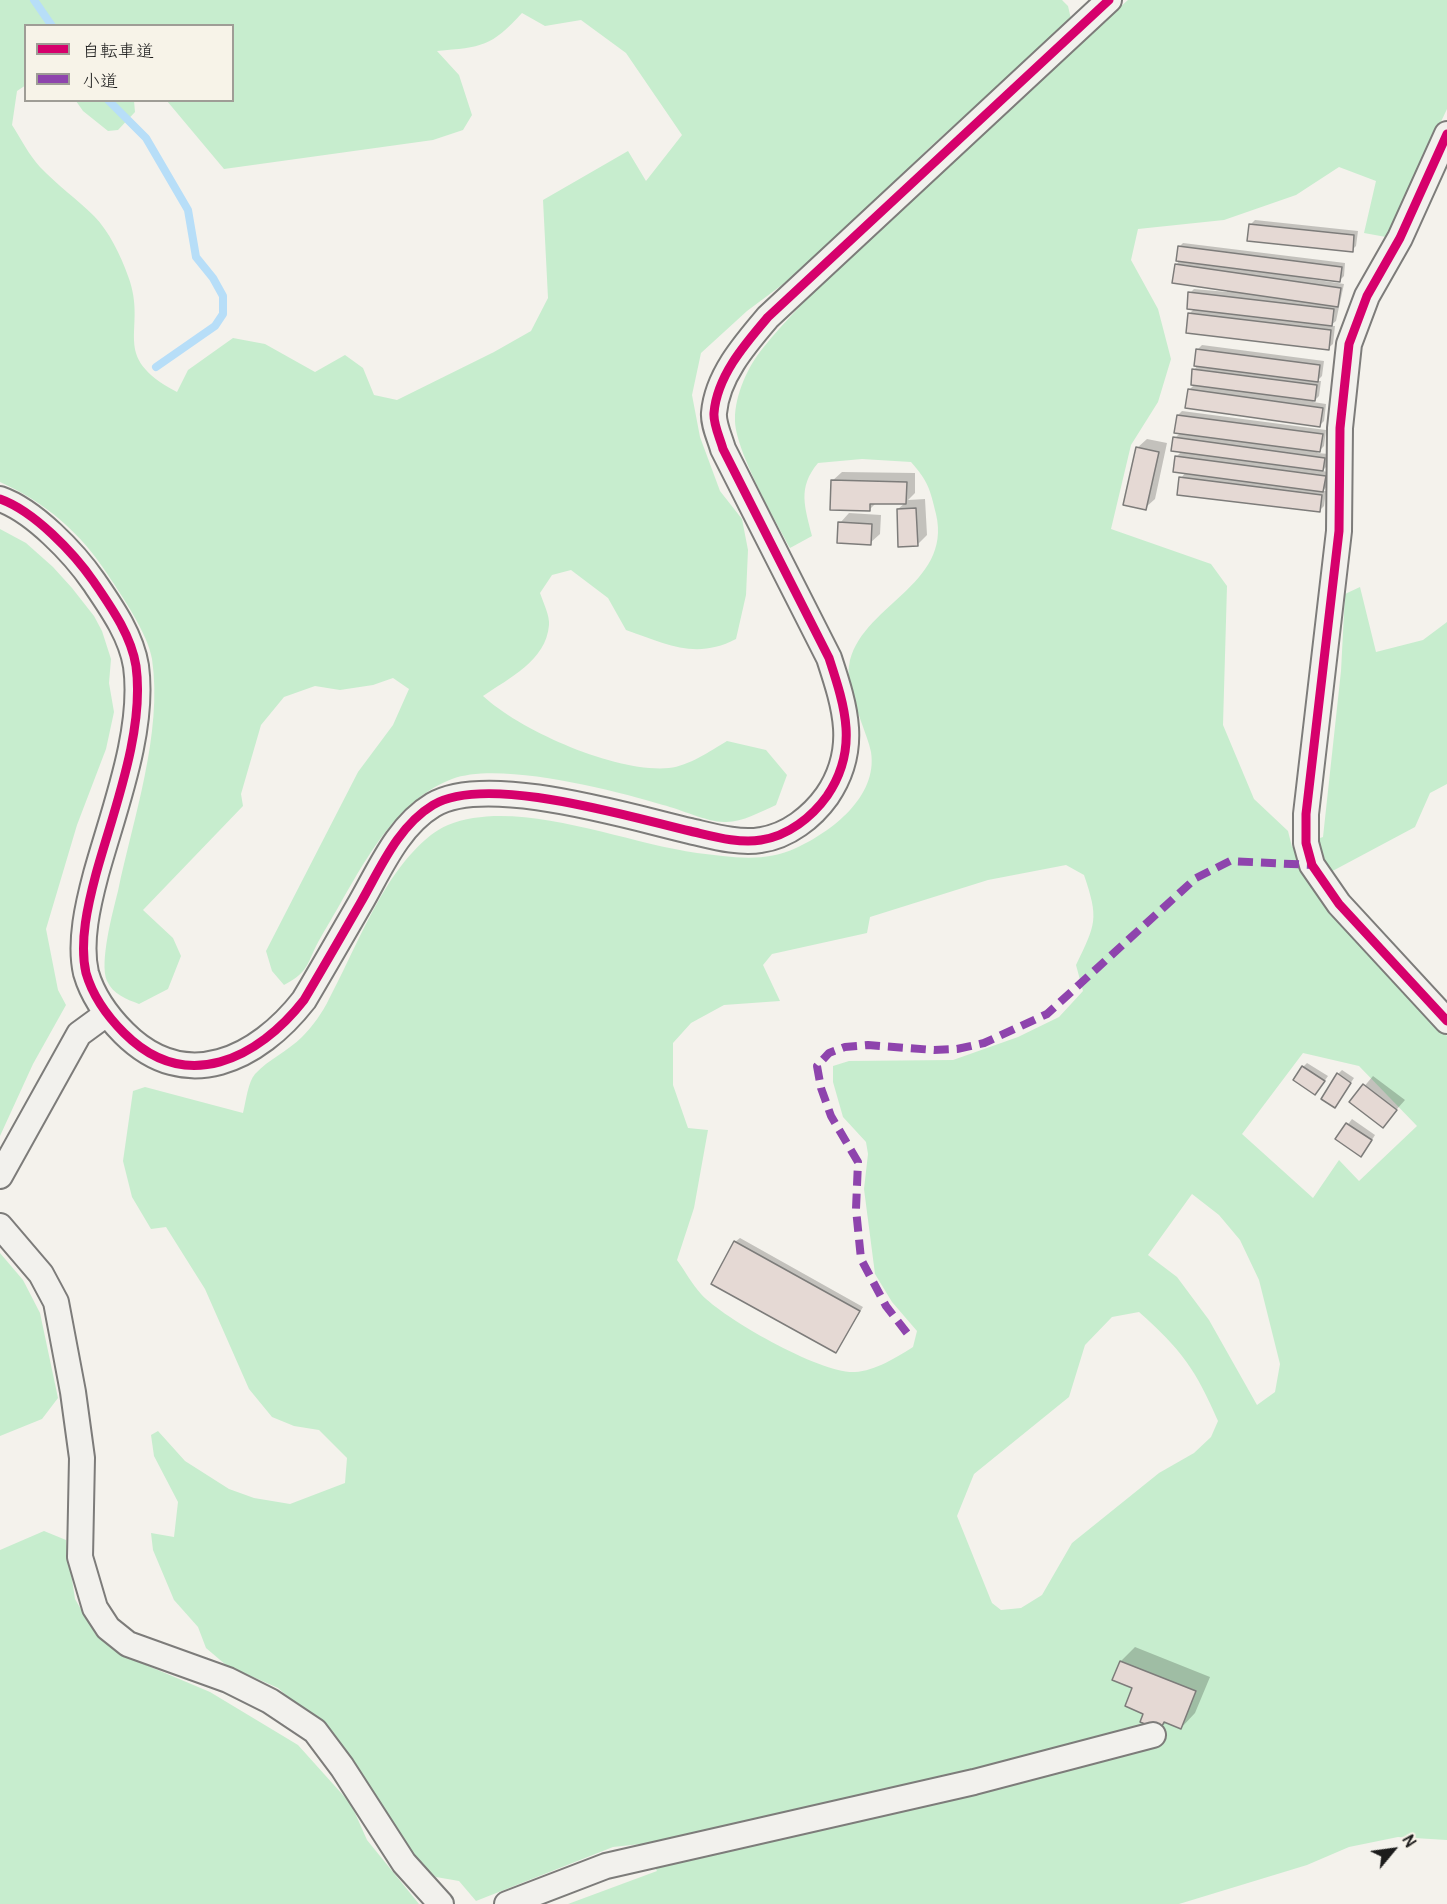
<!DOCTYPE html>
<meta charset="utf-8">
<style>
body{margin:0}
#map{position:relative;width:1447px;height:1904px;overflow:hidden;background:#f4f2ec;font-family:Pangolin,"Klee One",sans-serif}
canvas{display:block}
.legend{position:absolute;left:24px;top:24px;width:210px;height:78px;box-sizing:border-box;background:#f7f3e8;border:2px solid #9f9d96;margin:0;padding:8px 10px;list-style:none;font-size:18px;color:#1c1c1c}
.legend li{display:flex;align-items:center;gap:12px;height:30px}
.legend b{width:30px;border:2px solid #9f9d96}
.north{position:absolute;left:1363px;top:1820px;width:60px;height:60px;-webkit-text-stroke:4px #f7f3e8;paint-order:stroke;rotate:61deg;font-size:16px;font-weight:700;line-height:24px;text-align:center;color:#1c1c1c}
.north::after{content:'';display:block;margin:auto;width:21px;height:27px;background:#1c1c1c;clip-path:polygon(50% 0,100% 100%,50% 72%,0 100%)}
</style>
<div id="map">
<canvas width="1447" height="1904"></canvas>
<ul class="legend">
<li><b style="height:8px;background:#d6006c"></b>自転車道</li>
<li><b style="height:8px;background:#8e44ad"></b>小道</li>
</ul>
<div class="north">N</div>
</div>
<script>
const ctx = document.querySelector('canvas').getContext('2d');
ctx.lineJoin = 'round';
function fillPath(path, color) {
  ctx.fillStyle = color;
  ctx.fill(path, 'evenodd');
}
function strokePath(path, color, width, dash) {
  ctx.strokeStyle = color;
  ctx.lineWidth = width;
  ctx.lineCap = dash ? 'butt' : 'round';
  ctx.setLineDash(dash || []);
  ctx.stroke(path);
}
fillPath(new Path2D(`
 M0 0H1062L1068 6 1071 19 930 147 810 264 747 311 701 353 692 395 700 437 720 491 742 519 748 550 746 595 736 639C696 660 666 644 626 630L608 598 571 570 552 575 540 593C543 602 550 616 549 625 546 661 509 678 483 696 521 731 616 773 669 768 689 766 710 751 727 741L766 750 787 775 776 805C760 812 741 823 724 822 707 822 680 809 663 805 613 790 500 761 452 779 387 804 356 880 321 937 306 962 312 970 284 985L272 971 266 951 358 772 393 725 409 689 393 678 373 685 340 690 315 686 284 697 261 725 241 794 243 806 143 910 173 938 181 956 168 989 139 1004C126 999 113 994 107 981 99 963 113 911 118 891 133 819 163 733 152 659 148 634 122 596 108 575 81 533 45 502 0 482ZM522 13 545 26 581 20 626 53 682 135 646 181 628 151 543 200 548 298 531 331 494 352 397 400 374 395 363 368 345 355 315 372 265 344 233 338 188 370 177 392C107 355 149 331 128 276 121 256 109 231 94 216 77 199 57 185 40 167 29 155 21 139 12 125L17 91 26 85V26H232V100L167 101 224 169 433 140 463 130 472 115 459 75 437 51C482 47 491 47 522 13Z
 M1128 0H1447V109L1386 237 1364 233 1376 181 1339 167 1296 195 1224 220 1138 229 1131 260 1158 309 1171 359 1158 402 1131 445 1111 529 1211 564 1227 586 1223 725 1254 799 1288 831 1292 847 1323 837 1341 671 1345 594 1360 587 1376 652 1423 640 1447 622V784L1430 793 1415 827 1310 883 1352 938 1447 1036V1840L1398 1837 1349 1847 1307 1865 1179 1904H568L657 1871 641 1844 613 1847 476 1901 459 1881 436 1877 417 1860 326 1731 278 1688 226 1665 206 1648 198 1627 174 1600 153 1550 151 1533 174 1537 178 1502 154 1456 151 1435 158 1431 185 1461 229 1489 254 1498 290 1504 345 1483 347 1458 319 1430 294 1426 272 1417 249 1389 205 1289 166 1227 151 1229 132 1197 123 1161 133 1091 145 1087 243 1113C246 1101 248 1082 255 1074 269 1059 288 1051 302 1037 312 1027 323 1012 329 999 349 961 366 919 389 883 403 862 424 835 448 825 518 797 623 843 697 853 730 857 765 863 796 848 831 832 878 797 871 752 869 742 865 733 862 724 856 706 846 685 849 666 858 606 953 586 936 514 930 489 928 481 911 462L862 459 818 463C797 488 805 507 812 536L790 548C775 520 734 448 735 419 735 395 748 366 763 348 809 292 865 244 918 195 987 129 1056 63 1128 0ZM1066 865 1084 875C1099 919 1096 924 1076 965L1083 991 1059 1017 1018 1037 953 1060 849 1061 833 1066V1082L843 1117 866 1142 868 1154 864 1189 875 1274 892 1302 917 1331 913 1347C897 1357 875 1371 855 1372 821 1374 724 1319 701 1294 692 1284 685 1271 677 1260L694 1208 708 1130 688 1128 673 1085V1043L691 1023 724 1005 780 1001 763 965 772 954 867 933 870 917 988 880ZM1303 1053 1359 1066 1417 1126 1359 1181 1339 1160 1313 1198 1242 1134ZM1192 1194 1219 1215 1240 1240 1259 1280 1280 1364 1275 1392 1257 1405 1209 1320 1177 1277 1148 1255ZM1139 1312C1181 1349 1196 1370 1218 1421L1211 1437 1194 1453 1159 1473 1072 1543 1042 1595 1021 1608 1001 1610 992 1603 957 1516 974 1474 1069 1397 1085 1345 1112 1317Z
 M76 101H134L135 112 118 130 108 131 83 111Z
 M0 529 26 543 53 567 72 588 94 616 102 631 111 659 109 683 114 712 106 749 77 825 46 929 58 990 66 1005 33 1064 0 1136Z
 M0 1253 23 1280 40 1313 58 1398 42 1419 0 1436Z
 M44 1531 66 1540 75 1599 96 1635 120 1654 210 1692 298 1745 351 1804 367 1840 419 1904H0V1550Z`), '#c7edce');
fillPath(new Path2D(`
 M1255 220 1358 231 1356 246 1352 250 1251 224Z
 M1183 243 1345 263 1344 276 1340 280 1312 277 1311 279 1344 284 1336 321 1330 326H1335L1333 344 1328 348 1189 314 1195 308 1190 293 1194 289 1227 292V290L1176 265 1180 260 1179 247Z
 M1202 345 1324 361 1322 376 1317 381H1321L1319 396 1313 402 1326 404 1324 421 1320 425 1189 390 1195 384 1194 370 1198 365V349Z
 M1182 411 1326 430 1324 446 1317 453 1329 454 1327 466 1322 471 1329 472 1327 486 1323 491H1326L1324 506 1320 510 1181 478 1186 472 1176 457 1182 451 1175 438 1181 432 1178 415Z
 M1147 439 1167 443 1155 499 1145 508 1137 448Z
 M842 472 915 473V493L908 500 925 499 927 535 917 545 898 509 905 503 877 502 870 509 832 481Z
 M849 513 881 515 880 534 870 543 840 523Z
 M1307 1063 1328 1076 1319 1089 1303 1067Z
 M1342 1070 1354 1078 1335 1106 1338 1074Z
 M1373 1076 1405 1100 1382 1126 1351 1102Z
 M1352 1119 1375 1135 1365 1151 1337 1139Z
 M740 1238 863 1307 836 1352 735 1242Z
 M1135 1647 1210 1677 1195 1713 1181 1728 1167 1722 1160 1728 1145 1713 1134 1687 1114 1679 1121 1661Z`), '#0003');
strokePath(new Path2D(`
 M34 0 52 26
 M108 100 146 138 188 210 196 257 213 278 223 296V314L215 326 156 367`), '#b7def8', 8);
const building = new Path2D(`
 M1249 224 1354 235 1353 252 1247 241Z
 M1178 246 1342 267 1340 282 1176 261Z
 M1175 264 1341 288 1338 307 1172 283Z
 M1188 292 1334 309 1332 326 1187 309Z
 M1188 313 1331 330 1329 350 1186 333Z
 M1196 349 1320 365 1318 382 1194 366Z
 M1192 369 1317 385 1315 401 1191 385Z
 M1188 389 1323 408 1320 427 1185 408Z
 M1177 415 1323 434 1320 452 1174 433Z
 M1173 437 1325 458 1323 471 1171 451Z
 M1136 447 1159 452 1146 510 1123 505Z
 M1175 456 1326 476 1323 492 1173 472Z
 M1179 477 1322 495 1320 512 1177 495Z
 M831 480 907 482 906 504H870V511L830 510Z
 M916 508 918 546 898 547 897 509Z
 M838 522 872 524 871 545 837 543Z
 M1302 1066 1325 1081 1315 1095 1293 1080Z
 M1337 1073 1351 1083 1335 1108 1321 1099Z
 M1363 1084 1397 1110 1383 1128 1349 1102Z
 M1346 1123 1372 1140 1361 1157 1335 1139Z
 M734 1241 860 1311 836 1353 711 1284Z
 M1120 1661 1196 1691 1181 1729 1164 1722 1160 1730 1140 1722 1143 1714 1125 1706 1132 1688 1112 1680Z`);
fillPath(building, '#e5d9d4');
strokePath(building, '#7d7c7a', 1.5);
const minor = new Path2D(`
 M1447 134 1400 238 1367 296 1349 344 1340 428 1339 531 1306 814V843L1312 865 1339 904 1447 1021
 M0 499C34 511 74 553 94 582 111 607 131 635 136 666 145 731 113 812 96 874 88 904 79 942 86 973 93 997 107 1016 124 1033 186 1095 258 1059 304 1000 323 968 342 935 361 902 380 869 398 826 433 805 486 773 630 817 690 831 712 836 739 844 761 840 788 836 812 817 827 796 859 749 845 707 829 658L723 449C720 438 713 424 714 413 717 376 745 344 768 317L1109 0
 M0 1176 79 1034 105 1015
 M0 1226 41 1274 56 1302 73 1392 82 1458 80 1557 95 1608 108 1628 128 1644 228 1680 270 1701 315 1731 342 1767 404 1863 441 1904
 M507 1904 606 1866 974 1782 1153 1735`);
strokePath(minor, '#7d7c7a', 28);
strokePath(minor, '#f2f1ed', 24);
strokePath(new Path2D(`
 M907 1333 886 1306 861 1259 856 1209 858 1162 831 1116 821 1088 817 1066 829 1053 845 1047 868 1045 934 1050 957 1049 984 1043 1047 1014 1196 878 1230 861 1312 865`), '#8e44ad', 8, [15, 8]);
strokePath(new Path2D(`
 M1447 134 1400 238 1367 296 1349 344 1340 428 1339 531 1306 814V843L1312 865 1339 904 1447 1021
 M0 499C34 511 74 553 94 582 111 607 131 635 136 666 145 731 113 812 96 874 88 904 79 942 86 973 93 997 107 1016 124 1033 186 1095 258 1059 304 1000 323 968 342 935 361 902 380 869 398 826 433 805 486 773 630 817 690 831 712 836 739 844 761 840 788 836 812 817 827 796 859 749 845 707 829 658L723 449C720 438 713 424 714 413 717 376 745 344 768 317L1109 0`), '#d6006c', 9);
</script>
